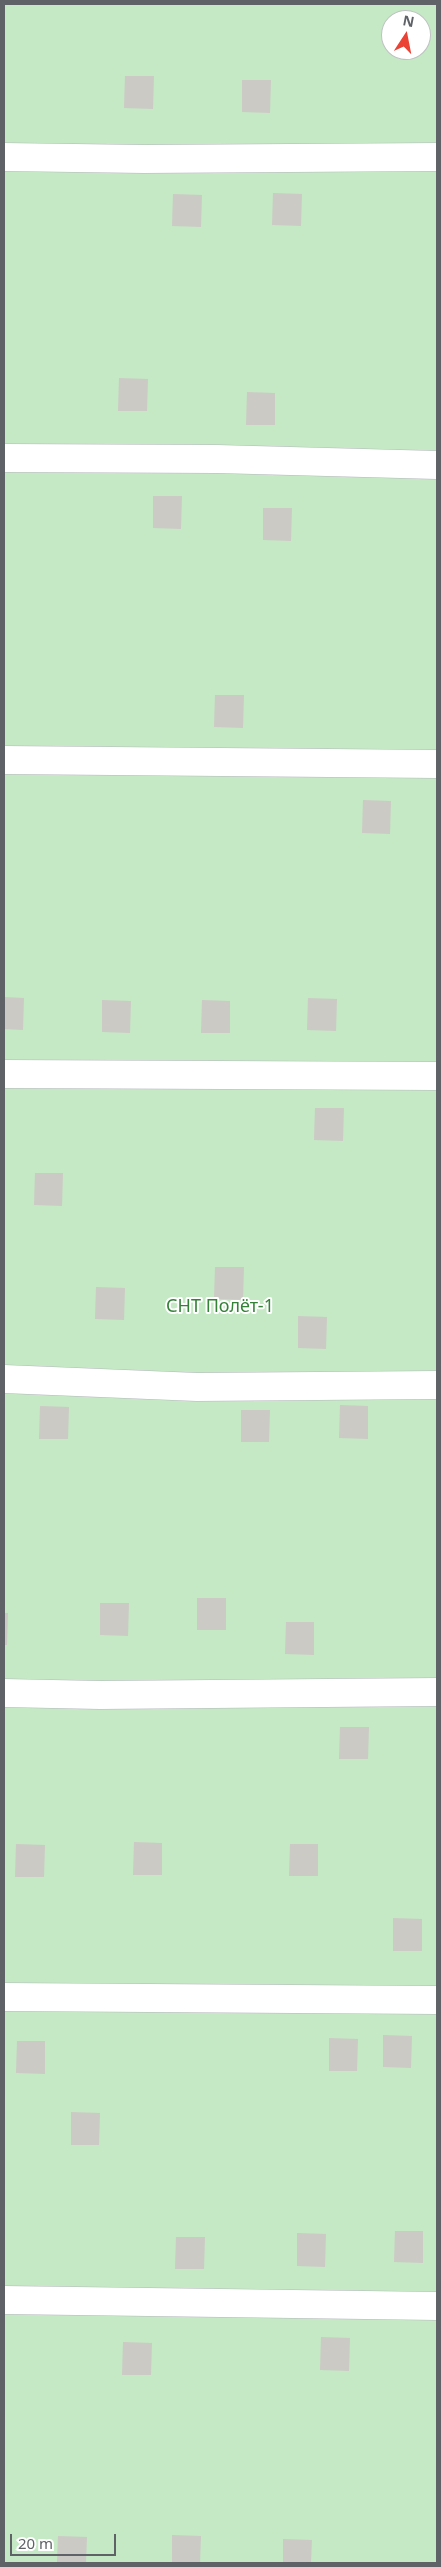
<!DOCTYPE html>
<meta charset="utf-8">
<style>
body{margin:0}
#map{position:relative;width:441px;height:2567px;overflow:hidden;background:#f1efe8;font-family:"Noto Sans",sans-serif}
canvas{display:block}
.frame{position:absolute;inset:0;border:5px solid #5f6368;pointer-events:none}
.north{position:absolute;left:381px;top:10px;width:50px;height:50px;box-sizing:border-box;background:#fff;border:1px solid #bfc1c3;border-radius:50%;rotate:11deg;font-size:14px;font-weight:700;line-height:20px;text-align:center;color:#5f6368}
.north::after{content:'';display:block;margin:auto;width:18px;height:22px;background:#ea4335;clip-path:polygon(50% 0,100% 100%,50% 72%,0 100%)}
.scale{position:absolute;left:10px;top:2534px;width:106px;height:22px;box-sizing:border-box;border:2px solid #5f6368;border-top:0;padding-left:6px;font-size:15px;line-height:18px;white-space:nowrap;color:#5f6368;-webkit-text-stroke:4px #fff;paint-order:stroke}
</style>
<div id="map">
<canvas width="441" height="2567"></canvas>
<div class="frame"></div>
<div class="north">N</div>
<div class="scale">20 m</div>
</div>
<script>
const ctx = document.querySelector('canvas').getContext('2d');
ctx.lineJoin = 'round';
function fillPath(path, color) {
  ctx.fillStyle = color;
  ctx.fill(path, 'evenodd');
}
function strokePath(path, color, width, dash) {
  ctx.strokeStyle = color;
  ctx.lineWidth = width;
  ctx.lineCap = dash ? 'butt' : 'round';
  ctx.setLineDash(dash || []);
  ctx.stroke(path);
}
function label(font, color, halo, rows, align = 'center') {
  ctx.font = font + ' "Noto Sans",sans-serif';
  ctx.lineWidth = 4;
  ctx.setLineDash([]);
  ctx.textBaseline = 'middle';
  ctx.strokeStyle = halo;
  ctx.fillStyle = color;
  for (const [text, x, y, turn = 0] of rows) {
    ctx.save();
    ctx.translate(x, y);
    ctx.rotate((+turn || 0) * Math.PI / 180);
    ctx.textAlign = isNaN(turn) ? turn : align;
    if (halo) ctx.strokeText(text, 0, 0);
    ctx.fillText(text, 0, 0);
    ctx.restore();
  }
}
fillPath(new Path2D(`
 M4 4H437V2563H4ZM391 20H421V50H391Z`), '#c5e8c5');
fillPath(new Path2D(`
 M125 76H154L153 109 124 108Z
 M242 80H271L270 113 242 112Z
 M273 193 302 194 301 226 272 225Z
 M173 194 202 195 201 227 172 226Z
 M119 378 148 379 147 411H118Z
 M247 392 275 393V425H246Z
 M153 496H182L181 529 153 528Z
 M263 508H292L291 541 263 540Z
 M215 695H244L243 728 214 727Z
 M363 800 391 801 390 834 362 833Z
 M4 997 24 998 23 1030 4 1029Z
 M308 998 337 999 336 1031 307 1030Z
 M102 1000 131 1001 130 1033 102 1032Z
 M202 1000 230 1001V1033H201Z
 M315 1108H344L343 1141 314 1140Z
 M35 1173H63L62 1206 34 1205Z
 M215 1267H244L243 1300 214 1299Z
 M96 1287 125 1288 124 1320 95 1319Z
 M298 1316 327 1317 326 1349 298 1348Z
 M340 1405 368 1406V1439L339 1438Z
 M40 1406 69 1407 68 1439H39Z
 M241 1410H270L269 1442H241Z
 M197 1598H226V1630H197Z
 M100 1603H129L128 1636 100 1635Z
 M4 1613H8L7 1645H4Z
 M286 1622H314V1655L285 1654Z
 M340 1727H369L368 1759H339Z
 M134 1842 162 1843V1875H133Z
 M16 1844 45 1845 44 1877H15Z
 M290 1844H318V1876H289Z
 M393 1918 422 1919V1951H393Z
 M383 2035 412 2036 411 2068 383 2067Z
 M329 2038 358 2039 357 2071H329Z
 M17 2041H45V2074L16 2073Z
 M71 2112 100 2113 99 2145H71Z
 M395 2231H423V2263L394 2262Z
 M297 2233 326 2234 325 2267 297 2266Z
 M176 2237H205L204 2269H175Z
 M321 2337 350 2338 349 2371 320 2370Z
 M123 2342 152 2343 151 2375H122Z
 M172 2535 201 2536 200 2563H172Z
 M58 2536 87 2537 86 2563H57Z
 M283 2539 312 2540 311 2563H283Z`), '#cccac5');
const minor = new Path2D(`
 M4 157 144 159 437 157
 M4 458 217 459 437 465
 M4 760 437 764
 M4 1074 437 1076
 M4 1379 197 1387 437 1385
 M4 1693 100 1695 437 1692
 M4 1997 437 2000
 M4 2300 437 2306`);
strokePath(minor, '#b5b8bc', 29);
strokePath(minor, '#fff', 28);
label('18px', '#348238', '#fff', [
 ["СНТ Полёт-1",220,1307]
]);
</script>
